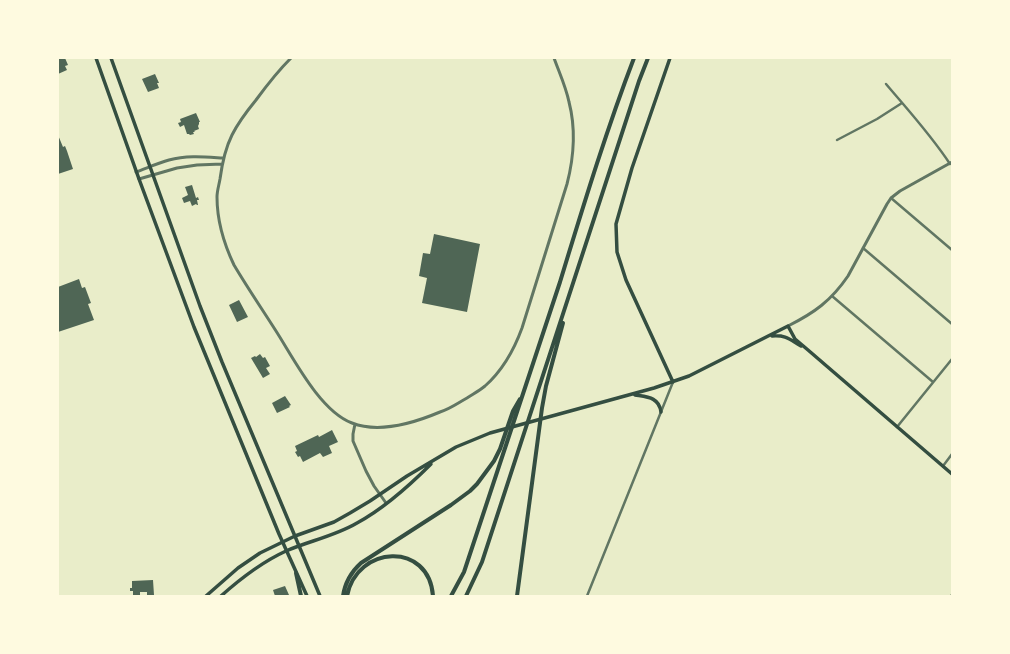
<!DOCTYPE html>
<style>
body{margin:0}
#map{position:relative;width:1010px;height:654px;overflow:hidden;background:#e9edc9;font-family:Karla,sans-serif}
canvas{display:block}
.frame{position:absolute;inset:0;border:59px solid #fefae0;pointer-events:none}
</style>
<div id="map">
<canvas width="1010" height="654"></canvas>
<div class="frame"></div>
</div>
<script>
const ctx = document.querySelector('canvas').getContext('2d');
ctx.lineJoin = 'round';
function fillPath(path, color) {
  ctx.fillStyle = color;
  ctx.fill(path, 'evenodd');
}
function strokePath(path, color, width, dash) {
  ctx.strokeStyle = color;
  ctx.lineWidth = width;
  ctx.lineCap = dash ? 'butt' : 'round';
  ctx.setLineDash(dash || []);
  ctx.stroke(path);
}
fillPath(new Path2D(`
 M58 58H65L68 65 65 66 67 70 58 74Z
 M155 74 159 83H157L159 88 148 92 142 79Z
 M196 113 200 122H199V124L198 126 199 129 194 131 195 132H193L194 134 190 135 189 134H187L184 125 180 127 178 123 181 122 180 119Z
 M58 135 63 147 65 146 67 151 73 169 58 174Z
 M192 185 196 198 198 197 199 200H197L198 205H197L196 204 192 206 190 201 184 203 182 198 188 195 185 187Z
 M434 234 480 244 467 312 422 303 427 278 419 276 423 253 430 254Z
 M79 279 82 288 85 287 91 303 88 304 94 320 58 332V287Z
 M239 300 248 317 237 322 229 305Z
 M260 354 263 358 265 357 270 366 266 368 270 374 263 378 251 358 255 356 256 357Z
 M285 396 291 405 289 406 290 407 277 413 272 403Z
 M332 430 338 442 329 446 332 453 323 457 320 453 303 462 300 456 298 457 295 452 297 451 295 446 318 435 319 437Z
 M153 580 154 595H147V592H140V595H133V591H130V588H132V581Z
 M285 586 289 595 286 596H275L273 590Z`), '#4f6655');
strokePath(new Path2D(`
 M886 84C908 110 931 135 950 164
 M837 140 877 119 902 103
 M891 198 952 250
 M863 248 952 324
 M832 296 933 382
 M897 427 952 359
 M943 466 952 454
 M587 596 673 382
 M951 596 952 595`), '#617663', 2.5);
strokePath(new Path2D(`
 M291 58C278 71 267 85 256 100 247 111 238 123 232 135 225 149 222 164 220 179 219 185 217 191 217 197 217 221 224 244 234 265 247 287 262 309 276 331 294 359 320 411 352 423 380 434 414 423 440 412 450 409 458 403 467 398 473 394 479 391 485 386 502 371 514 350 522 328L567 184C574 157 576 129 569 102 566 87 559 72 554 58
 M136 172C147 168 158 163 169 160 187 155 206 157 223 158
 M139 179 177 168 197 165 222 164
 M788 326C814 313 831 301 848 276L887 204 891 198 900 191 952 162
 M355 424 353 434V441L366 471 374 486 386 503`), '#617663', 3);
strokePath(new Path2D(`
 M670 58 632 168 616 224 617 252 626 280 673 382
 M772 336C786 335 789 339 801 346
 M635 395C647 397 659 397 661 412
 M206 596 238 568 260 553 295 536 334 522 350 513 370 501 407 476 456 447 490 433 654 388 689 376 788 326 795 339 808 350 952 474
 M221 596C240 579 262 562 286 551 309 541 335 536 357 523 383 509 410 485 431 464`), '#344e41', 3.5);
strokePath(new Path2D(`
 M96 58 139 179 194 327 279 534 307 596
 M111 58 200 306 222 362 320 596`), '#344e41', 3.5);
strokePath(new Path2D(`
 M296 573 301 596
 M343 596C345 582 351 572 361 563L451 505 470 491 477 484 494 461 500 449 513 411 520 399
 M347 596C357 545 429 541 433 596
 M451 596 464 572C496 475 528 379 560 282 583 207 606 131 634 58
 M466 596 482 562 639 81 648 58
 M517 596 542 408 546 386 563 323`), '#344e41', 4);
</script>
